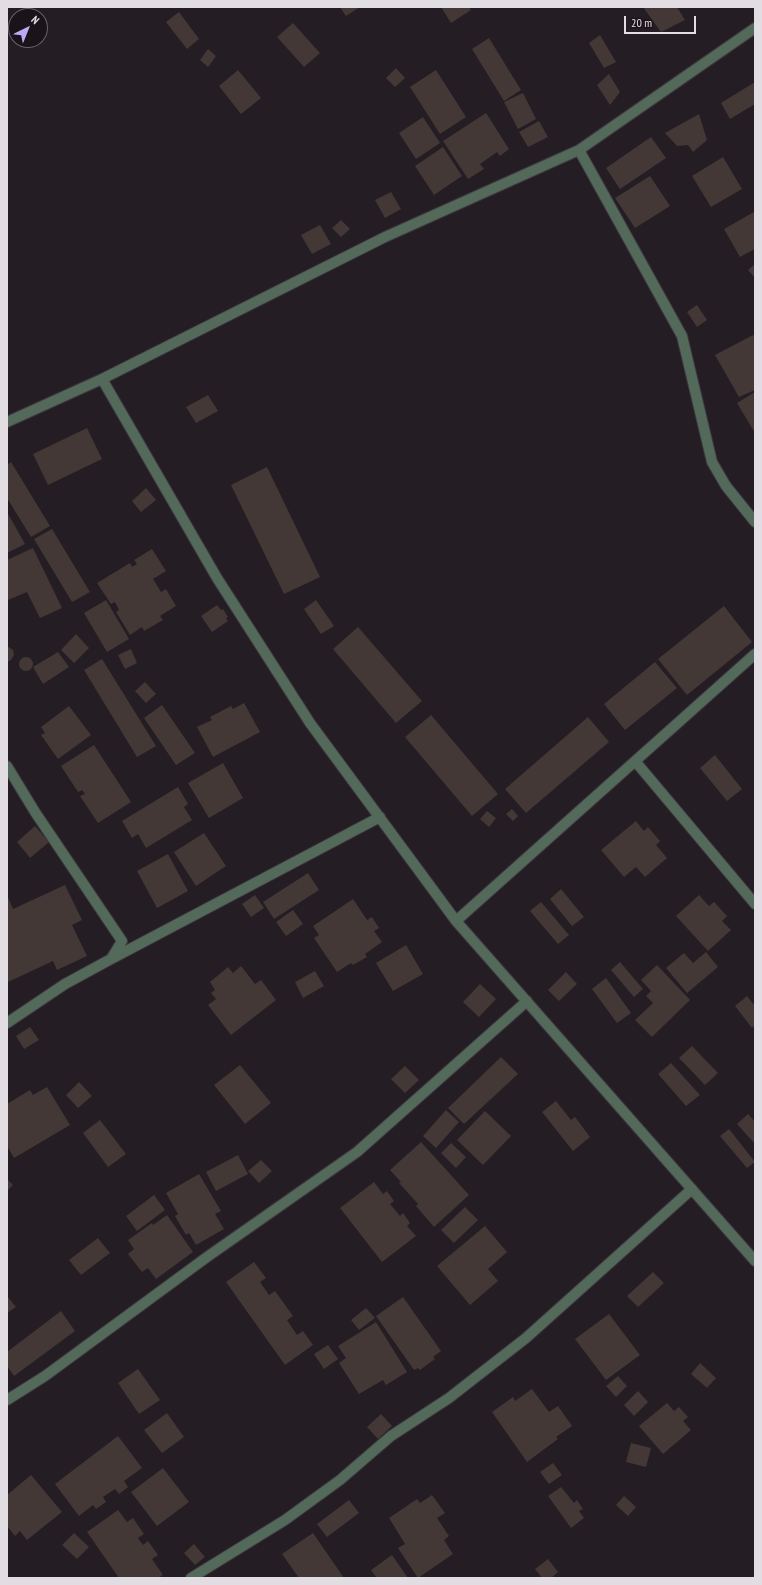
<!DOCTYPE html>
<style>
body{margin:0}
#map{position:relative;width:762px;height:1585px;overflow:hidden;background:#241d24;font-family:"PT Sans Narrow",sans-serif}
canvas{display:block}
.frame{position:absolute;inset:0;border:8px solid #e2dde2;pointer-events:none}
.north{position:absolute;left:8px;top:8px;width:40px;height:40px;box-sizing:border-box;background:#1a131a;border:1px solid #6a646a;border-radius:50%;rotate:43deg;font-size:11px;font-weight:700;line-height:16px;text-align:center;color:#e2dde2}
.north::after{content:'';display:block;margin:auto;width:14px;height:18px;background:#bbaaf6;clip-path:polygon(50% 0,100% 100%,50% 72%,0 100%)}
.scale{position:absolute;left:624px;top:16px;width:72px;height:18px;box-sizing:border-box;border:2px solid #e2dde2;border-top:0;padding-left:5px;font-size:12px;line-height:14px;white-space:nowrap;color:#e2dde2;-webkit-text-stroke:3px #1a131a;paint-order:stroke}
</style>
<div id="map">
<canvas width="762" height="1585"></canvas>
<div class="frame"></div>
<div class="north">N</div>
<div class="scale">20 m</div>
</div>
<script>
const ctx = document.querySelector('canvas').getContext('2d');
ctx.lineJoin = 'round';
function fillPath(path, color) {
  ctx.fillStyle = color;
  ctx.fill(path, 'evenodd');
}
function strokePath(path, color, width, dash) {
  ctx.strokeStyle = color;
  ctx.lineWidth = width;
  ctx.lineCap = dash ? 'butt' : 'round';
  ctx.setLineDash(dash || []);
  ctx.stroke(path);
}
fillPath(new Path2D(`
 M340 7H360L346 16Z
 M441 7H469L471 10 451 23Z
 M643 7H677L685 20 661 32Z
 M179 12 199 39 187 49 166 22Z
 M293 23 320 53 304 67 277 37Z
 M600 35 616 62 604 68 589 43Z
 M489 38 521 90 504 101 472 49Z
 M208 49 216 56 208 67 200 60Z
 M396 68 405 78 395 87 386 78Z
 M238 70 261 98 241 114 219 86Z
 M436 70 466 117 440 134 410 87Z
 M609 74 620 92 610 105 597 85Z
 M755 82V104L730 119 721 103Z
 M523 93 536 119 518 129 504 102Z
 M486 113 509 149 500 156 497 152 480 164 484 169 468 179 443 141Z
 M699 114 707 140 693 152 688 145 677 146 665 133Z
 M423 117 440 143 416 159 399 133Z
 M539 121 548 137 528 147 519 132Z
 M651 137 666 158 620 189 606 168Z
 M443 147 462 176 434 195 415 166Z
 M723 157 742 189 711 207 692 176Z
 M650 176 670 206 635 228 615 198Z
 M391 192 401 209 385 218 375 200Z
 M754 212 755 249 740 257 724 229Z
 M341 220 350 229 341 237 332 228Z
 M320 225 331 244 312 254 301 235Z
 M755 264V278L748 270Z
 M697 305 707 320 697 327 687 312Z
 M753 335 755 338V390L739 397 715 355Z
 M755 392V433L737 403Z
 M208 395 218 411 196 423 186 407Z
 M87 428 102 459 48 485 33 454Z
 M11 462 50 526 31 537 7 498V465Z
 M267 467 320 577 284 594 231 485Z
 M146 488 156 500 141 512 132 501Z
 M7 512 25 544 7 553Z
 M52 529 90 592 72 602 34 539Z
 M33 548 62 608 40 618 27 592 8 600 7 599V560Z
 M152 549 166 571 153 579 161 592 166 589 176 606 160 616 163 620 144 631 142 627 130 635 116 612 119 610 115 602 111 604 97 583 130 563 132 567 137 564 134 560Z
 M106 600 129 639 107 652 84 613Z
 M316 600 334 626 321 634 304 609Z
 M217 605 221 610 223 609 228 617 226 618 228 621 212 632 201 616Z
 M724 606 752 642 687 695 658 659Z
 M358 627 422 701 396 723 333 649Z
 M76 634 89 648 74 663 61 650Z
 M7 646 13 650 14 655 11 660 7 662Z
 M131 649 137 663 125 669 118 655Z
 M58 652 69 667 43 684 33 667Z
 M19 664a7 7 0 1 1 14 0a7 7 0 1 1-14 0Z
 M102 659 156 746 137 757 84 670Z
 M655 662 677 688 625 730 604 704Z
 M145 682 156 694 146 703 135 691Z
 M244 703 260 732 213 757 197 727 212 720 210 717 231 706 233 709Z
 M162 705 195 753 176 765 144 718Z
 M69 706 91 735 58 759 41 735 45 733 41 727Z
 M431 715 498 794 472 816 405 737Z
 M588 717 609 742 526 813 505 789Z
 M94 745 131 802 98 823 80 796 85 794 82 790 78 792 61 766Z
 M715 755 742 789 727 801 700 768Z
 M223 763 243 798 209 818 188 783Z
 M178 787 188 804 184 807 192 820 146 848 138 834 132 838 122 821Z
 M512 809 518 816 513 821 506 814Z
 M487 811 496 818 489 827 480 819Z
 M636 821 644 831 648 827 660 841 656 845 667 858 645 877 636 867 624 877 601 850Z
 M35 826 49 842 30 858 17 842Z
 M204 833 226 866 196 886 174 852Z
 M168 854 188 891 157 908 137 871Z
 M308 873 319 890 274 919 263 902Z
 M65 885 82 920 72 925 87 956 57 970 53 961 8 982 7 979V895L13 909Z
 M561 889 584 917 572 926 550 899Z
 M255 895 264 908 251 917 242 904Z
 M699 895 709 906 714 902 727 916 722 921 731 930 708 951 676 916Z
 M353 899 367 920 372 917 379 928 374 931 382 942 365 954 367 957 353 965 351 963 337 972 314 938 319 935 313 926Z
 M541 902 569 935 558 944 530 911Z
 M293 910 303 924 286 936 276 922Z
 M406 945 423 974 393 991 376 963Z
 M706 952 718 967 687 993 666 968 684 953 693 963Z
 M620 962 643 989 634 997 611 970Z
 M657 965 690 1000 652 1037 635 1020 653 1003 646 996 651 991 641 980Z
 M241 966 255 984 261 980 276 1000 231 1035 208 1005 216 999 211 993 215 990 210 982 228 967 233 973Z
 M315 971 324 986 303 998 295 982Z
 M566 972 577 984 559 1001 548 990Z
 M606 978 631 1013 617 1023 592 989Z
 M480 984 496 999 479 1017 463 1002Z
 M747 996 755 1006V1025L752 1028 735 1006Z
 M30 1027 39 1040 24 1049 16 1036Z
 M692 1046 718 1073 705 1085 679 1058Z
 M501 1057 518 1074 464 1124 448 1108Z
 M671 1063 700 1095 686 1106 658 1074Z
 M240 1065 271 1103 245 1124 214 1085Z
 M405 1066 419 1080 405 1093 391 1079Z
 M79 1082 92 1096 78 1108 66 1095Z
 M47 1087 70 1125 14 1158 7 1146V1104L30 1090 33 1095Z
 M556 1101 571 1120 575 1117 590 1137 573 1151 542 1112Z
 M446 1110 459 1122 436 1148 423 1136Z
 M485 1111 511 1136 483 1165 457 1140Z
 M748 1114 755 1122V1144L737 1124Z
 M100 1120 126 1154 108 1167 83 1133Z
 M729 1129 755 1162 747 1168 720 1136Z
 M421 1142 469 1195 434 1227 416 1206 418 1204 399 1183 401 1182 390 1170Z
 M451 1143 466 1157 456 1168 441 1153Z
 M238 1155 248 1174 216 1191 206 1172Z
 M261 1160 272 1171 259 1183 248 1171Z
 M199 1174 221 1211 215 1214 224 1229 196 1245 189 1233 186 1235 175 1216 178 1214 166 1193Z
 M7 1179 13 1185 7 1191Z
 M374 1182 383 1194 387 1191 394 1201 390 1204 400 1216 403 1213 410 1223 407 1226 416 1236 382 1262 340 1208Z
 M154 1195 165 1210 137 1231 126 1216Z
 M465 1207 478 1220 454 1243 441 1230Z
 M167 1215 193 1252 156 1279 148 1268 142 1272 128 1254 134 1249 128 1240 152 1223 153 1225Z
 M485 1226 507 1252 488 1269 498 1281 470 1305 437 1266Z
 M98 1238 110 1253 81 1275 69 1260Z
 M254 1262 266 1278 260 1282 269 1295 275 1291 293 1316 287 1320 297 1335 303 1331 313 1345 285 1365 226 1282Z
 M653 1272 664 1283 638 1307 627 1296Z
 M7 1296 16 1307 7 1313Z
 M403 1297 441 1351 433 1357 435 1359 420 1370 418 1368 414 1370 376 1316Z
 M366 1308 375 1318 359 1330 351 1320Z
 M61 1311 75 1331 14 1376 7 1366V1352Z
 M609 1314 640 1355 606 1380 575 1339Z
 M376 1322 407 1372 386 1385 383 1380 359 1394 339 1363 346 1358 338 1346Z
 M328 1345 338 1359 324 1369 314 1354Z
 M700 1363 716 1378 707 1388 691 1374Z
 M138 1369 160 1400 139 1414 118 1383Z
 M618 1376 627 1386 616 1397 606 1386Z
 M532 1389 549 1412 558 1406 572 1426 556 1437 558 1439 527 1462 492 1412 513 1397 515 1401Z
 M638 1391 648 1402 634 1416 624 1405Z
 M667 1403 674 1411 679 1407 688 1417 683 1421 691 1430 663 1454 639 1426Z
 M167 1413 184 1437 162 1453 144 1430Z
 M381 1414 392 1426 378 1439 367 1427Z
 M118 1436 142 1468 124 1481 128 1487 119 1494 115 1489 103 1497 106 1502 96 1509 93 1505 79 1516 55 1484Z
 M631 1443 651 1448 646 1467 626 1462Z
 M553 1463 562 1475 549 1484 540 1472Z
 M163 1468 189 1502 157 1526 131 1492Z
 M31 1475 62 1512 27 1540 20 1531 15 1536 7 1526V1495Z
 M561 1487 574 1503 577 1500 583 1509 579 1511 584 1518 571 1528 548 1496Z
 M432 1495 445 1513 437 1518 449 1536 444 1540 453 1554 418 1578 398 1548 405 1544 389 1518 417 1499 420 1503Z
 M624 1496 636 1507 628 1516 616 1505Z
 M349 1500 359 1513 327 1537 317 1524Z
 M118 1510 127 1522 133 1518 144 1534 138 1538 143 1545 148 1541 158 1555 152 1559 163 1575 158 1578H119L87 1532Z
 M74 1533 89 1547 77 1559 62 1545Z
 M313 1533 344 1578H299L282 1554Z
 M194 1544 205 1557 195 1565 184 1553Z
 M392 1555 408 1578H377L371 1570Z
 M548 1559 558 1572 551 1578H542L535 1569Z`), '#433835');
const minor = new Path2D(`
 M579 150 682 336 712 462 726 486 755 522
 M102 379 217 578 310 723 456 921 755 1261
 M7 422 102 379 385 237 579 150 755 28
 M635 761 755 904
 M7 766 35 812 122 941 111 959 65 984 7 1023
 M456 921 755 654
 M113 958 380 817
 M7 1400 45 1376 207 1257 357 1152 527 1001
 M191 1578 285 1520 340 1480 391 1436 449 1398 526 1338 692 1189`);
strokePath(minor, '#3f383f', 12);
strokePath(minor, '#53695a', 10);
</script>
